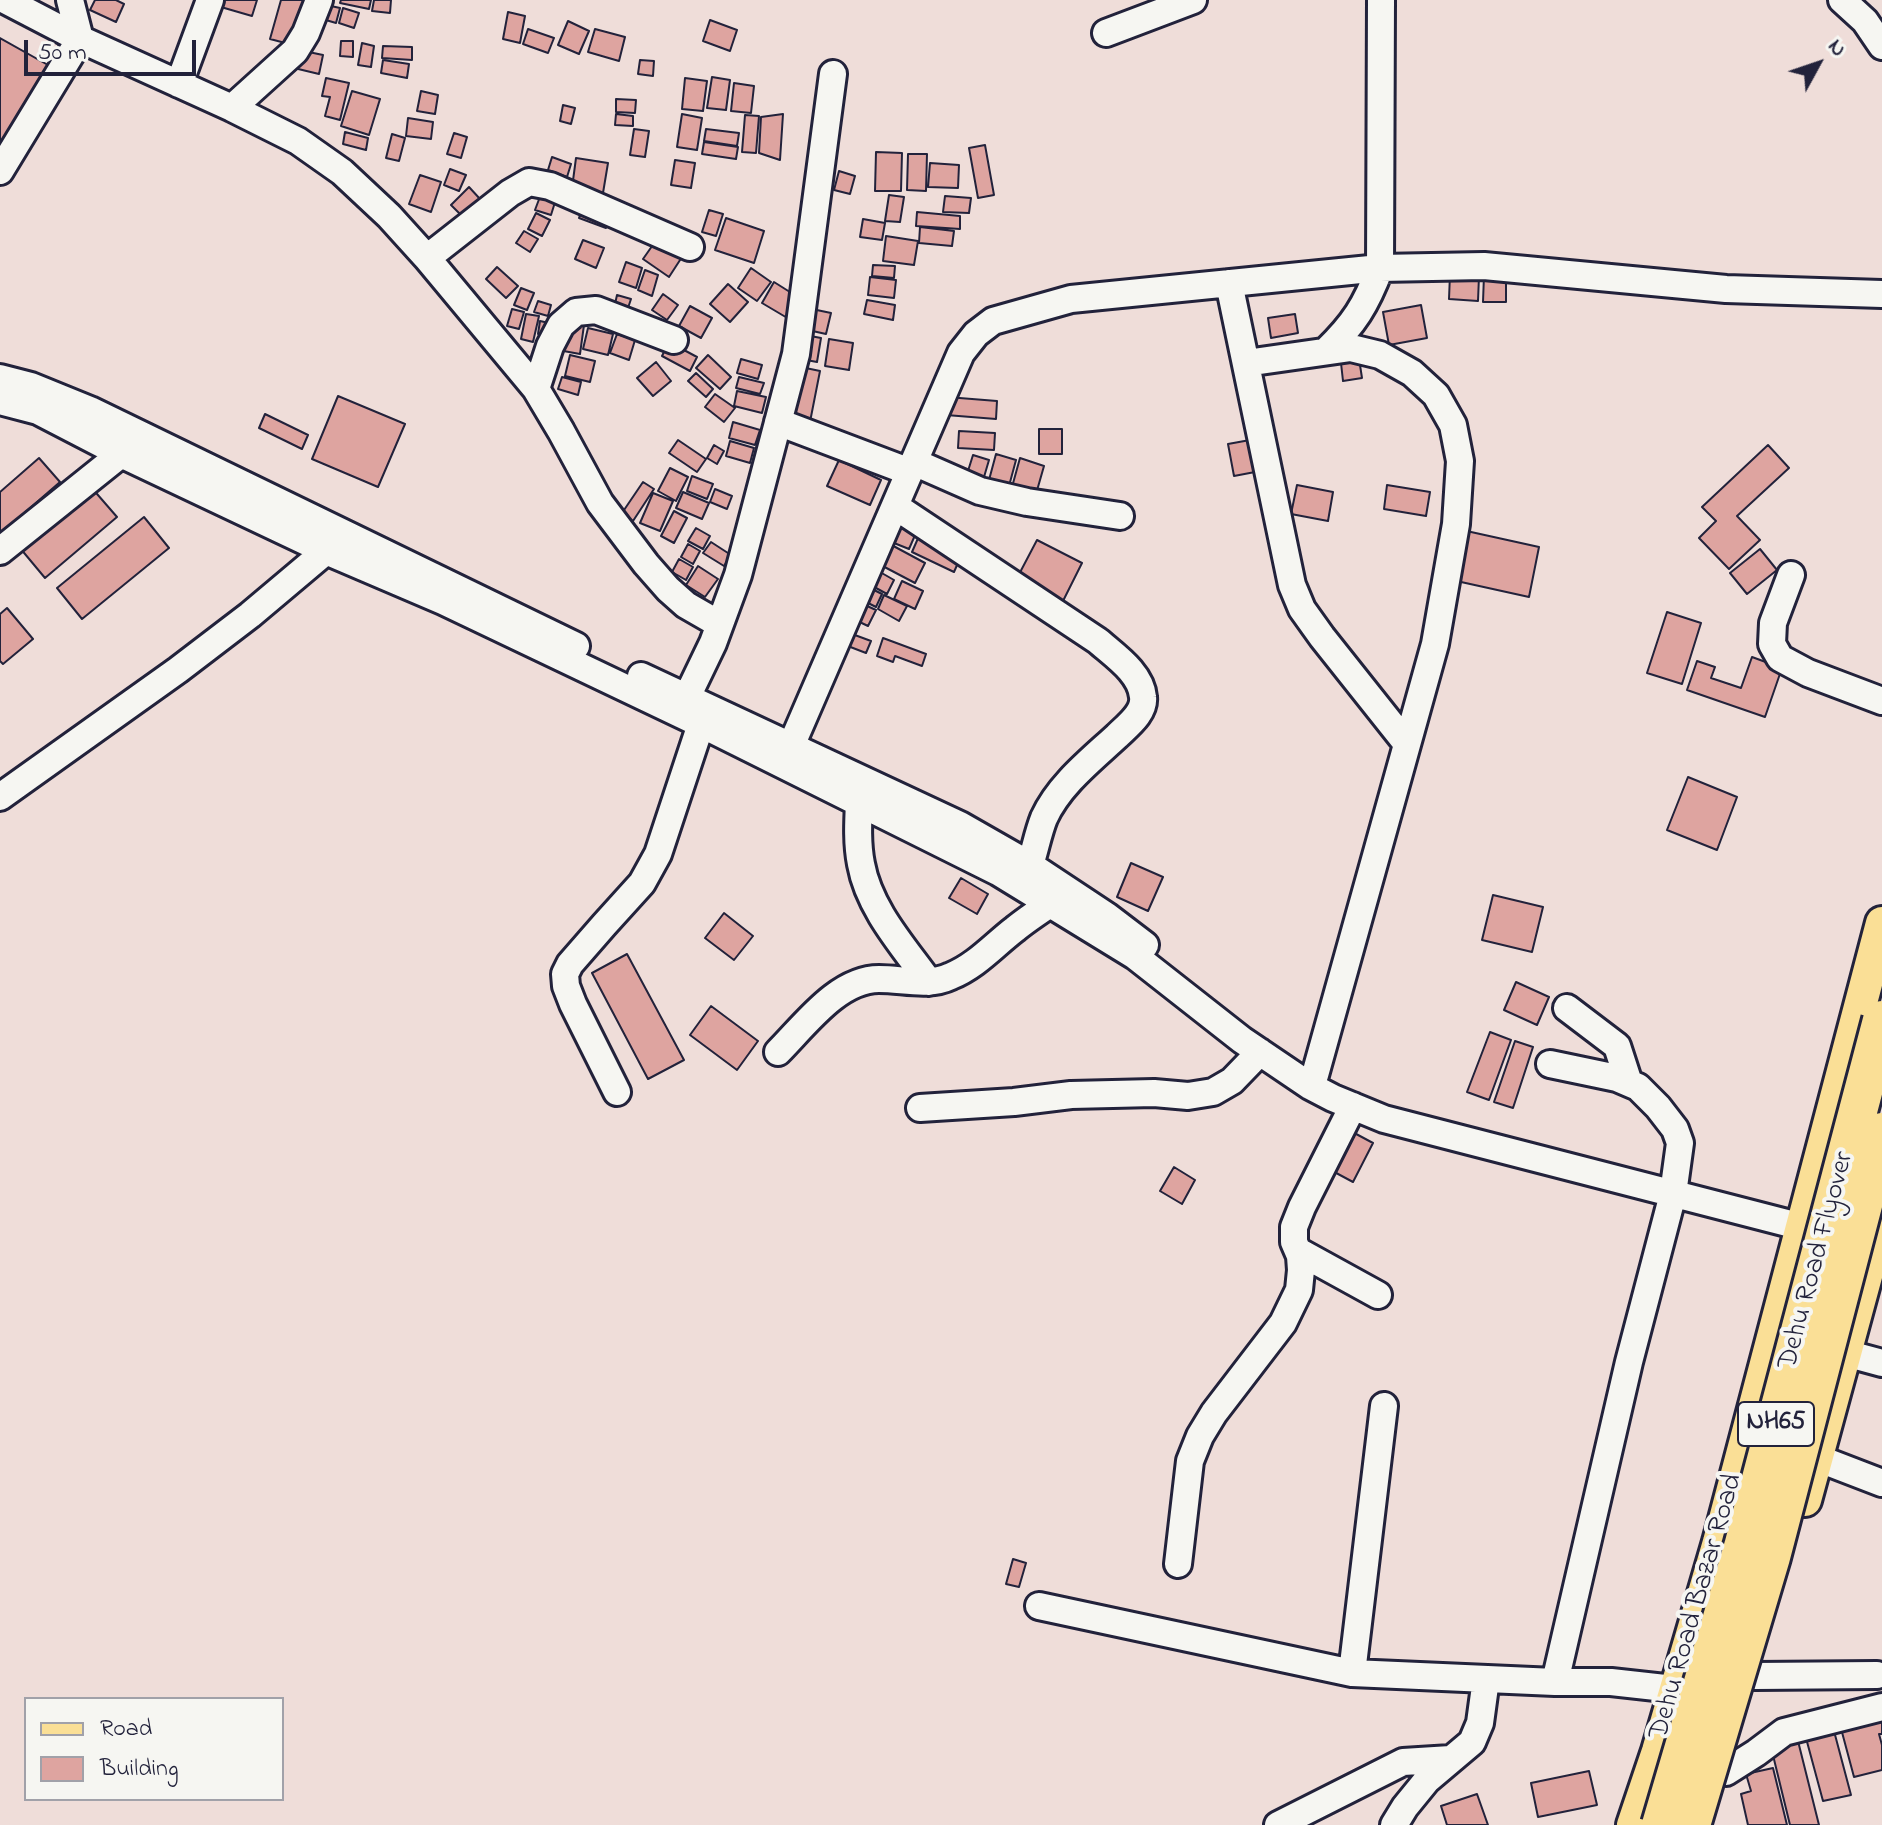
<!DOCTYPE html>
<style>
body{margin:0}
#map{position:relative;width:1882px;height:1825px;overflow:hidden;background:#efddd9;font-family:"Indie Flower",sans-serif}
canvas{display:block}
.legend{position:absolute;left:24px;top:1697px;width:260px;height:104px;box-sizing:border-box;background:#f6f6f2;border:2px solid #a1a1a9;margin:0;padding:10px 14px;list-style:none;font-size:24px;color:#22223b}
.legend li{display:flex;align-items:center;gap:16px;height:40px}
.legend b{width:40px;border:2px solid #a1a1a9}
.north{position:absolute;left:1778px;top:24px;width:80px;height:80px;-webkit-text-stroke:6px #f6f6f2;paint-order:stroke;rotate:50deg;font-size:22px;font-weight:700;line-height:32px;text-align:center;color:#22223b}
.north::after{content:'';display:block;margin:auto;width:28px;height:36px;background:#22223b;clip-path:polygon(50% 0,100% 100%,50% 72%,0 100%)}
.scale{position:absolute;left:24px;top:40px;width:172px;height:36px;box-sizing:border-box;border:4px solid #22223b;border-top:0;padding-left:10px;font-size:24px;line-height:28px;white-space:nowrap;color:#22223b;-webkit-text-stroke:6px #f6f6f2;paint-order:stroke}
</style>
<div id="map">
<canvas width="1882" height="1825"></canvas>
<ul class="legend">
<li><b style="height:10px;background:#fadf96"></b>Road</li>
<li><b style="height:22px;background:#dea4a0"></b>Building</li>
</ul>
<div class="north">N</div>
<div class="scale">50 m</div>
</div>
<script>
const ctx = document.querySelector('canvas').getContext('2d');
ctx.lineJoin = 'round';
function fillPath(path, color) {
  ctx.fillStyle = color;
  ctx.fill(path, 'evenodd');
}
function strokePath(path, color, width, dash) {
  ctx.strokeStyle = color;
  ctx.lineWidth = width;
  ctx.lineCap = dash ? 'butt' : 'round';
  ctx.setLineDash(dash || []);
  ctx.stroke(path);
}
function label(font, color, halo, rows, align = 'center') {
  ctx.font = font + ' "Indie Flower",sans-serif';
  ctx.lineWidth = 8;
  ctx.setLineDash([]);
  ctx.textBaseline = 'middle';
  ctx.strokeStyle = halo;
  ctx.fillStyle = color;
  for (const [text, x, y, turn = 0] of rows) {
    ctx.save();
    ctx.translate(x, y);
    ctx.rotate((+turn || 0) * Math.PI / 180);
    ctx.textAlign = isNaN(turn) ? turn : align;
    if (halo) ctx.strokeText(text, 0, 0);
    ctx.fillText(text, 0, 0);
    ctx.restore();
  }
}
const building = new Path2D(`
 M95 0H116L124 4 116 22 90 10Z
 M215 0H257L252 16 214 5Z
 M281 0H306L293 45 270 39Z
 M341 0H371L369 9 340 3Z
 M374 0H391L390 13 372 11Z
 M322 4 340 8 336 23 319 18Z
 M343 8 359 13 354 28 339 23Z
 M508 12 525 16 520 43 503 39Z
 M710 20 737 30 730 51 703 41Z
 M568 21 589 31 579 54 558 45Z
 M528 29 554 38 548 53 523 44Z
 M595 29 625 37 619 61 588 52Z
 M0 38 48 65 0 152Z
 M341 41H353V57L340 56Z
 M362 43 374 46 371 67 358 65Z
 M383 46 412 47V60L382 58Z
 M299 50 323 55 319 74 294 68Z
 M383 60 409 64 407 78 381 73Z
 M640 60 654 61 653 76 638 74Z
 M712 77 730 80 726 110 707 108Z
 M326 78 349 83 340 120 325 116 330 97 322 96Z
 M685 78 707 81 703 111 682 109Z
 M734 83 754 86 751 113 731 111Z
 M352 91 380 99 369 135 341 126Z
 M421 91 438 95 435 114 417 111Z
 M616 99 636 100 635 113 616 112Z
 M563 105 575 108 571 124 560 121Z
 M616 114 633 116V126L615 125Z
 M682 114 702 118 697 150 677 147Z
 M783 114 780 160 759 153 761 117Z
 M745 115 759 116 756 153 742 152Z
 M408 118 433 122 431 139 406 136Z
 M634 129 649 131 645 157 630 155Z
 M706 129 739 133 737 146 704 141Z
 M345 132 368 138 366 150 343 144Z
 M454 133 467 137 461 158 447 154Z
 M392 134 405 138 399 161 386 158Z
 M704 142 738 147 736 159 702 154Z
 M985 145 994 195 978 198 969 148Z
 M876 152 902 153 901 191H875Z
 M908 154H927L926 191 907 190Z
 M552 157 571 164 567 177 548 170Z
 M576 158 608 163 603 193 572 188Z
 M675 160 695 163 691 188 671 185Z
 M930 163 959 165 958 188 928 187Z
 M450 169 466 175 459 191 444 185Z
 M839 171 855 176 850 194 834 190Z
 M420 175 441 182 431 212 409 204Z
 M469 187 480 199 462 216 451 205Z
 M541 194 556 199 551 215 535 210Z
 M889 195 904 197 900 222 885 221Z
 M945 196 971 198 969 213 943 212Z
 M584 206 610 216 606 228 579 218Z
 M709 210 723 214 716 236 702 232Z
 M917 212 960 216V229L916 226Z
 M536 213 550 220 542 236 528 229Z
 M726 218 764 231 754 263 715 250Z
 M863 219 885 223 882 240 860 237Z
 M920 227 954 231 952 246 919 243Z
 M524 231 538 239 530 252 516 243Z
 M886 236 918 241 914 265 883 261Z
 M657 239 682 257 669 277 643 259Z
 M583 240 604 248 596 268 575 259Z
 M626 262 642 268 636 288 619 282Z
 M873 265 895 266 894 278 872 276Z
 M497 267 518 286 506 298 486 279Z
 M751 268 771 282 757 301 738 288Z
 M645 270 658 275 652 296 638 290Z
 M1450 274 1479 276 1478 301 1449 299Z
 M1484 275 1506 276V302H1483Z
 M870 277 896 280 894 298 868 295Z
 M774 282 801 299 789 319 762 303Z
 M728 284 748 302 730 322 710 304Z
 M521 288 534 293 527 310 514 305Z
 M663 294 678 305 667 320 652 310Z
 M617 295 631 299 628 308 615 304Z
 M867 300 895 305 893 320 864 314Z
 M538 301 551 305 548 316 534 312Z
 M1421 305 1427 338 1389 345 1383 312Z
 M690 306 712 318 701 338 679 326Z
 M512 309 524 312 519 329 507 326Z
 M812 309 831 313 826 334 808 330Z
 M526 314 539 316 533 342 521 339Z
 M1295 314 1298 333 1271 338 1268 318Z
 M540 321 549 323 547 336 538 334Z
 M570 323 584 325 580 354 558 350Z
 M588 328 613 334 608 355 583 349Z
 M617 334 635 340 629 360 610 353Z
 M805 335 821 338 817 362 801 359Z
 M829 339 853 343 849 370 825 366Z
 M669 342 697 357 690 371 662 356Z
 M1358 352 1362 378 1343 381 1340 354Z
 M570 355 595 361 590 382 565 376Z
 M708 355 731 377 720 389 696 368Z
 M741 359 762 365 758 379 737 373Z
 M656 362 671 381 653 396 637 378Z
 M801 367 820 371 809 427 790 423Z
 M696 373 713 389 706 397 688 381Z
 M562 377 581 382 578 395 558 389Z
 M739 377 764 383 760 394 736 388Z
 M737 391 766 397 762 413 734 406Z
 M715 394 735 408 724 422 705 407Z
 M338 396 405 424 378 487 312 459Z
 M947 397 997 401 996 419 946 415Z
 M265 414 308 435 302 449 259 428Z
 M733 422 760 430 755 445 729 438Z
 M1039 429H1062V454H1039Z
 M959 431 995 433 994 450 958 448Z
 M678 440 706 459 697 472 669 453Z
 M1250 440 1255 472 1234 476 1228 444Z
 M730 441 754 448 750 463 726 456Z
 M714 445 724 451 717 464 707 458Z
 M1768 445 1789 468 1737 516 1760 540 1729 569 1699 538 1716 521 1702 507Z
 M996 454 1016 460 1009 486 989 480Z
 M973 455 989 460 984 477 968 471Z
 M39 458 60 482 0 534V492Z
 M1020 458 1044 466 1036 494 1012 487Z
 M839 460 881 480 870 505 827 486Z
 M670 468 688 477 676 501 658 491Z
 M692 476 713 484 707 499 687 491Z
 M643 482 654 489 633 521 622 513Z
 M1297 485 1333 492 1328 521 1291 514Z
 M1387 485 1430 492 1426 516 1384 509Z
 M91 487 117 517 45 578 20 548Z
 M715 489 732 496 727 509 710 502Z
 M683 492 709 503 702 519 676 508Z
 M653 493 673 501 660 531 640 523Z
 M674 511 687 518 674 543 661 536Z
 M144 517 169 548 82 619 57 588Z
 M898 518 919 526 909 549 889 541Z
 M696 528 710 536 703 549 688 541Z
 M1462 530 1539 547 1529 597 1452 580Z
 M919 536 961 556 954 572 912 552Z
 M1037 540 1082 563 1062 603 1016 580Z
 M711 542 731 555 724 566 703 553Z
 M886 542 925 563 915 583 875 562Z
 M688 544 700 551 693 564 681 557Z
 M1760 549 1777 570 1747 594 1730 573Z
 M679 559 693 567 686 580 672 572Z
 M698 566 718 579 705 597 686 585Z
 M873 568 894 580 887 594 865 582Z
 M902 581 923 591 915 609 894 599Z
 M864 585 882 594 876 607 858 598Z
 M884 595 907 606 899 621 878 609Z
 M856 601 876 610 868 626 849 617Z
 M7 608 33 639 3 664 0 661V614Z
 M1667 612 1701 623 1682 684 1647 673Z
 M844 631 871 641 866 653 840 643Z
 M883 638 926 654 922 666 895 656 893 662 877 656Z
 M1752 657 1782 668 1765 717 1687 690 1697 661 1715 667 1711 678 1741 688Z
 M1688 777 1737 797 1717 850 1667 830Z
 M1131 863 1163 877 1148 911 1117 897Z
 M961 878 988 894 977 914 949 898Z
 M1493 895 1543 907 1532 952 1482 940Z
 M724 913 753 936 734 960 705 938Z
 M627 954 684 1060 648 1079 592 973Z
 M1516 982 1549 997 1537 1025 1504 1010Z
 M711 1006 758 1041 737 1070 690 1035Z
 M1490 1032 1511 1040 1489 1100 1467 1092Z
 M1515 1041 1533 1047 1513 1108 1494 1102Z
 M1345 1128 1373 1143 1353 1182 1325 1167Z
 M1174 1167 1195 1180 1182 1204 1160 1191Z
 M1013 1559 1026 1563 1019 1587 1006 1584Z
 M1882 1710V1734H1879L1882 1745V1770L1854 1777 1839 1721Z
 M1834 1731 1851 1795 1823 1801 1806 1738Z
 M1798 1741 1819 1825H1790L1771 1747Z
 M1773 1768 1787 1825H1748L1741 1794 1751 1791 1746 1774Z
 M1589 1771 1597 1805 1538 1817 1531 1783Z
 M1477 1794 1488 1825H1447L1441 1806Z`);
fillPath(building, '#dea4a0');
strokePath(building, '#22223b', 2);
const minor = new Path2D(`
 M5 0 80 39 232 108 298 141 342 172 389 216 427 258 536 389 561 431 600 503 646 564 668 589 686 605 719 624
 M1842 0 1865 21 1882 46
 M1106 33 1193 0
 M179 84 210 0
 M232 108 295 51 306 33 319 0
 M0 171 80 39 70 0
 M427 258 510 193 529 182 550 186 690 247
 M1229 283 1292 585 1302 609 1322 637 1407 744
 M1326 351C1354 324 1366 305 1380 268L1381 0
 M1246 363 1351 348 1380 355 1412 373 1436 395 1453 425 1460 461 1456 524 1435 644 1315 1075
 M0 378 31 386 90 410 576 646
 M536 389 550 346 561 325 576 312 596 310 674 340
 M0 401 38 411 121 454 326 551 443 601 701 724 998 872 1135 956 1242 1040 1310 1086 1333 1098 1384 1119 1818 1231
 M778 422 910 472
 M914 462 980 491 1027 502 1120 516
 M895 506 1098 641C1115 656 1141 673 1143 697 1145 713 1127 726 1117 736 1091 760 1059 785 1044 818 1038 833 1035 850 1030 865
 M0 551 121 454
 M1791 575 1773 623 1772 644 1780 658 1808 673 1882 701
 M641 676 960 825 1030 865 1107 916 1145 945
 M687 697 713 643 738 575 796 354 833 74
 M791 746 961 353 976 334 993 321 1071 299 1380 268 1484 266 1726 289 1882 294
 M0 797 178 670 250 615 326 551
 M859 802C858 823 857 844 861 864 869 909 904 947 929 982
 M1567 1008 1617 1046 1629 1083
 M778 1052C805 1025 838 979 879 979 904 979 928 987 951 976 976 966 994 945 1015 929 1026 920 1038 912 1050 904
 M1550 1064 1617 1078 1638 1087 1658 1107 1675 1129 1680 1143 1673 1194 1629 1362 1555 1682
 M617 1092 573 1004 566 986 565 974 570 964 604 925 642 883 658 854 701 724
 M920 1108 1014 1102 1071 1095 1154 1093 1188 1096 1213 1092 1232 1081 1260 1052
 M1298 1251 1378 1295
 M1845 1353 1882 1363
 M1817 1458 1882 1483
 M1178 1564 1190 1461 1200 1436 1214 1413 1283 1323 1299 1290 1301 1270 1300 1256 1294 1242V1227L1302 1207 1353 1106
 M1039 1606 1352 1673 1555 1682H1611L1674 1689
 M1352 1673 1384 1406
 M1755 1676 1877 1675
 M1726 1772 1756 1753 1784 1732 1882 1707
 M1278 1825 1403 1762 1451 1759
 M1394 1825 1405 1807 1427 1780 1472 1742 1480 1723 1486 1679`);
const major = new Path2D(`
 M1805 1500 1882 1217
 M1633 1825 1658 1751 1719 1542 1882 923`);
strokePath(minor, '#22223b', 32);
strokePath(major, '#22223b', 38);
strokePath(minor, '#f6f6f2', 26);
strokePath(major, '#fadf96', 32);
const highwayBridge = new Path2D(`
 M1661 1825 1743 1547 1882 1020
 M1691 1825 1771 1557 1882 1132`);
strokePath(highwayBridge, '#22223b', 44, []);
strokePath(highwayBridge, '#fadf96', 38);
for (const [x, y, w] of [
 [1776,1424,76]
]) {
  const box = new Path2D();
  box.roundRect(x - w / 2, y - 22, w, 44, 6);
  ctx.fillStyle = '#f6f6f2';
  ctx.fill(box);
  strokePath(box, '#22223b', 2);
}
label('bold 26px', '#22223b', null, [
 ["NH65",1776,1424]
]);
label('28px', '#22223b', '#f6f6f2', [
 ["Dehu Road Flyover",1818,1261,-75],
 ["Dehu Road Bazar Road",1698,1607,-74]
]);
</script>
